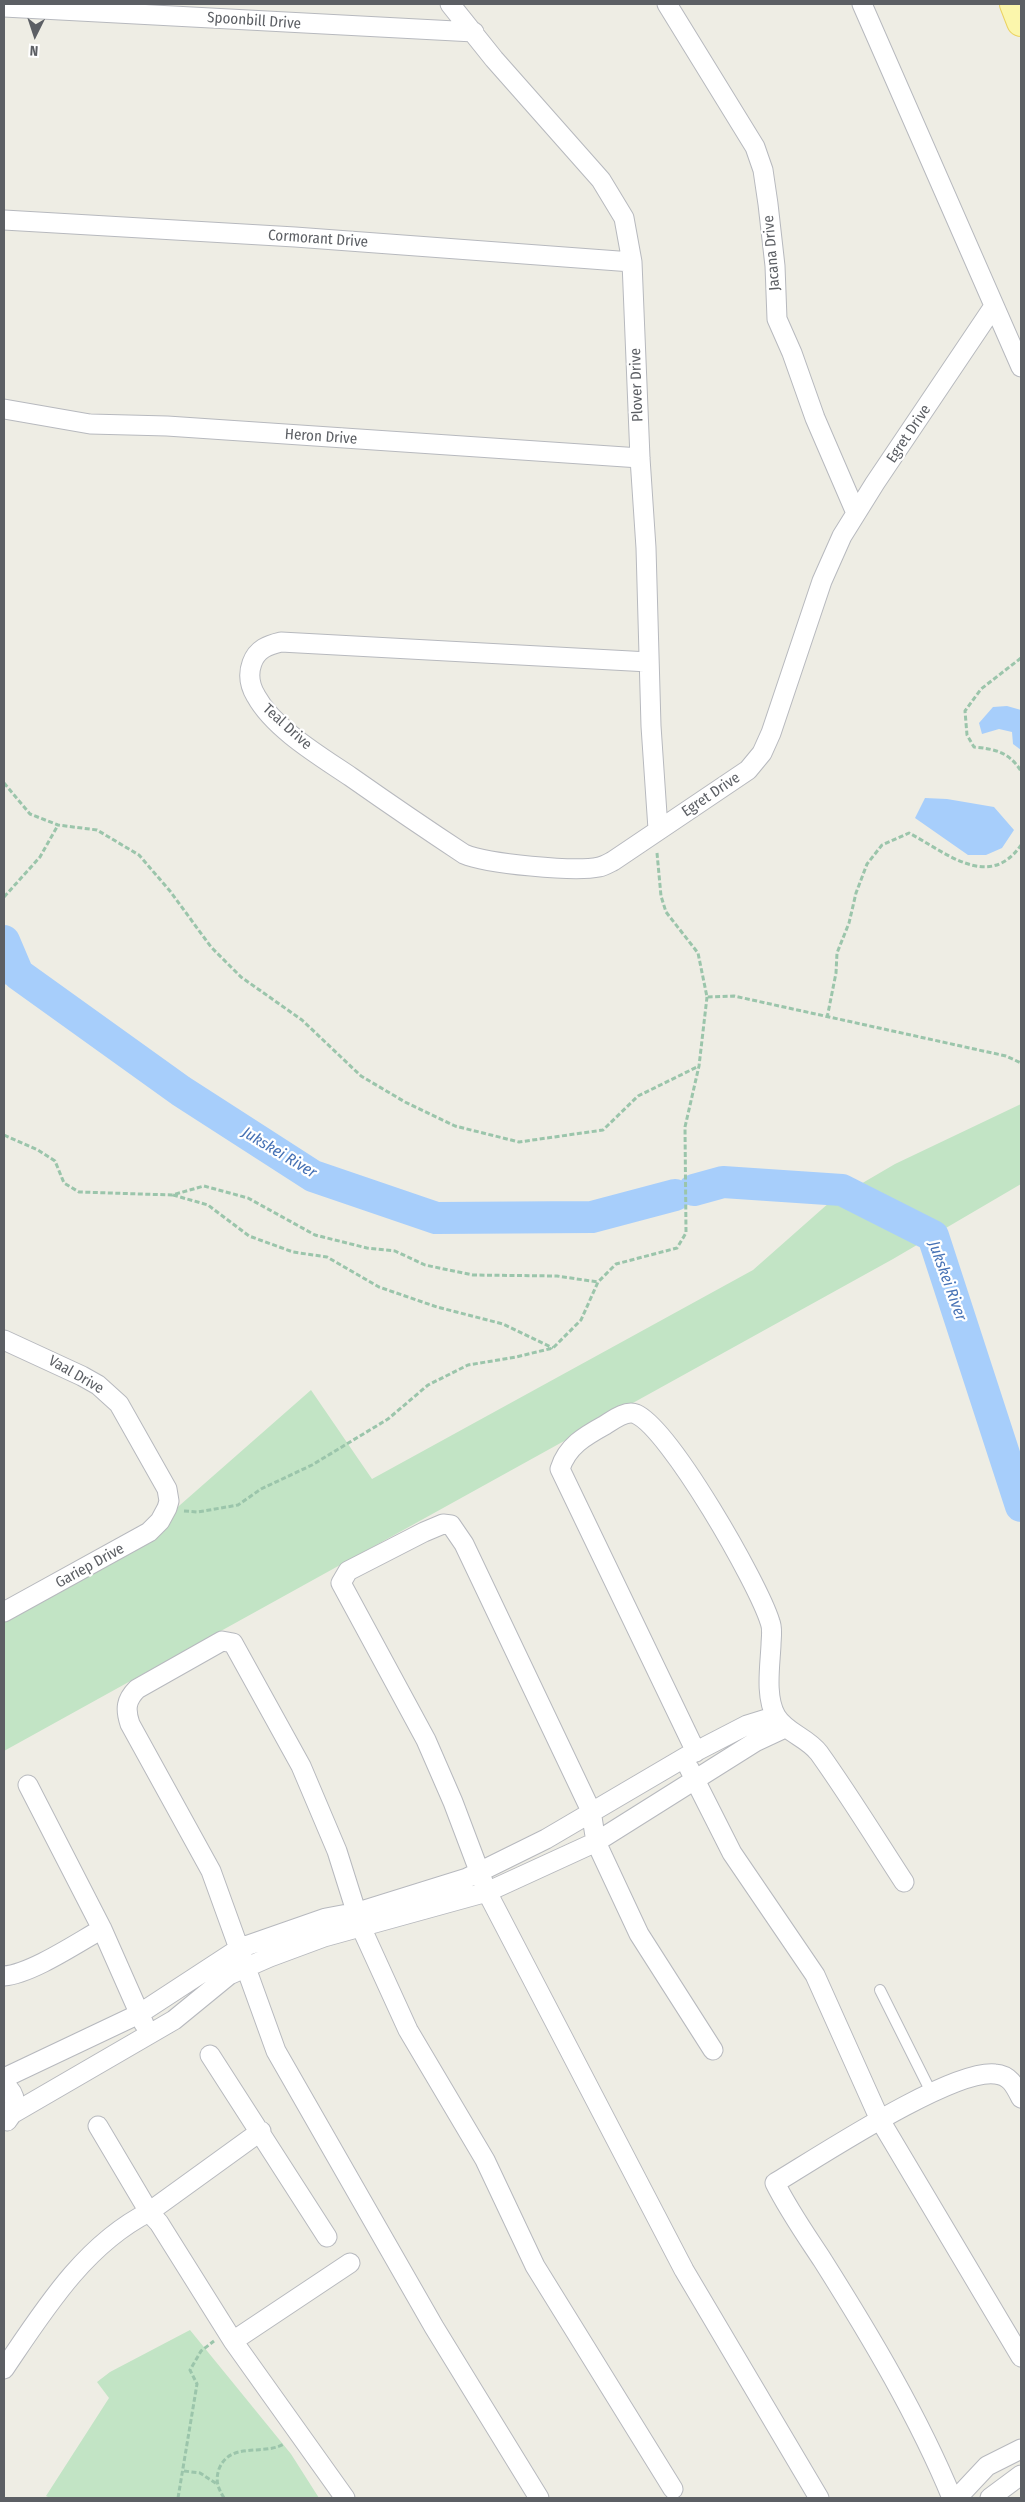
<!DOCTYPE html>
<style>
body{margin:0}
#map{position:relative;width:1025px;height:2502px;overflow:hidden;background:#eeede4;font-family:"Fira Sans Condensed",sans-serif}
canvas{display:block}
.frame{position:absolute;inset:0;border:5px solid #5c5f64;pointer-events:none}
.north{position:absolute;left:10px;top:10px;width:50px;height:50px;-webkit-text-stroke:4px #fff;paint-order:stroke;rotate:184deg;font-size:14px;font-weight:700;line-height:20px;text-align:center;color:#5c5f64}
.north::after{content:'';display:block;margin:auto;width:18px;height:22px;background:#5c5f64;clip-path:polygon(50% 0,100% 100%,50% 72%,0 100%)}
</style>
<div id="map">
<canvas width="1025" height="2502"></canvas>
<div class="frame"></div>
<div class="north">N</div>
</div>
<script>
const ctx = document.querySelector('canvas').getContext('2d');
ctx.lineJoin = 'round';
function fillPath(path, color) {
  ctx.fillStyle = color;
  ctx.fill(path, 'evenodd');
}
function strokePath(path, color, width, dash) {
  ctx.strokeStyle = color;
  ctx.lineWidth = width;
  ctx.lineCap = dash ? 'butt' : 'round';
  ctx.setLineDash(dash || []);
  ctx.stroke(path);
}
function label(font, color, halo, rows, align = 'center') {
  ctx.font = font + ' "Fira Sans Condensed",sans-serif';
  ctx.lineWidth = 4.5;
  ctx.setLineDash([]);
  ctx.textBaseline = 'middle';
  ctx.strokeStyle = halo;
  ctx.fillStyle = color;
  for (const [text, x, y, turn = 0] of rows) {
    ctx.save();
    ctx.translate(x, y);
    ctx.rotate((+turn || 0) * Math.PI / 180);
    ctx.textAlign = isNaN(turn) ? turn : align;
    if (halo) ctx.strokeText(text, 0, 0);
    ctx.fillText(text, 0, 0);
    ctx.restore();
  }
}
fillPath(new Path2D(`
 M1021 1104V1184L893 1259 4 1751V1610L155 1527 311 1390 372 1479 753 1270 830 1202 895 1164Z
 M190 2330 291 2454 319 2498H50L46 2496 109 2398 97 2382 110 2372Z`), '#c2e4c5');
fillPath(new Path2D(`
 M1007 706 1021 710V750L1013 744 1012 732 999 729 982 734 979 723 993 707Z
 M925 798 947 799 994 807 1014 830 1002 848 986 855H968L915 818Z`), '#a7cefb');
strokePath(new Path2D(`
 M4 982 18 974`), '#a7cefb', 5.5);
strokePath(new Path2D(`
 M4 941 18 974 181 1091 313 1176 436 1218 592 1217 675 1195
 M694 1190 723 1182 842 1190 933 1236 1021 1506`), '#a7cefb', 32);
const service = new Path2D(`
 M880 1990 932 2094`);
const minor = new Path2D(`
 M450 4 494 59 601 180 624 218 632 262 640 458 646 548 651 726 658 829
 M667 4 755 147 763 170 768 204 775 266 777 319 792 353 815 418 856 513
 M862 4 1021 367
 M4 7 474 32
 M4 220 295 237 632 262
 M4 409 90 424 167 426 640 458
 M649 662 281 642C268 645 257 649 252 663 248 674 250 686 256 696 274 729 320 756 351 777 388 803 426 829 464 854 487 864 575 872 599 867 604 866 609 863 613 861L748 770 762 753 771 733 822 581 842 536 875 483 994 306
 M4 1340 82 1376 98 1385 119 1404 167 1489 169 1501 167 1508 160 1521 149 1532 4 1612
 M696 1752 560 1469C567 1446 585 1436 605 1425 613 1420 626 1410 636 1414 670 1429 758 1583 770 1622 773 1629 771 1638 771 1645 770 1666 765 1697 776 1716 786 1733 807 1737 819 1753 849 1795 876 1839 904 1882
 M689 1768 732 1853 815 1975 880 2120 1021 2357
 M28 1785 102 1929 144 2024
 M4 1976C31 1974 77 1943 102 1929
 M713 2050 639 1934 596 1842 591 1811 464 1544 451 1525 443 1524 424 1532 348 1571 341 1583 426 1740 453 1802 487 1892 684 2270 819 2498
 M210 2055 327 2237
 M4 2078 139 2014 240 1948 326 1918 358 1912 467 1878 546 1839 689 1755 747 1725 776 1716
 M4 2084C17 2094 18 2108 7 2121
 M12 2114 174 2020 229 1975 270 1957 324 1937 487 1892 596 1842 755 1742 785 1728
 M98 2126 149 2212 261 2131
 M233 2341 350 2263
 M4 2369C44 2310 84 2245 149 2212L159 2223 233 2341 345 2498
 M539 2498 434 2327 276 2051 211 1871 130 1724C125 1709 126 1700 137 1689L222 1641 233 1643 301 1766 337 1851 361 1927 408 2030 485 2160 535 2266 673 2489
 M952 2498C918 2416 871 2337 823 2261 806 2235 789 2211 775 2183 817 2158 951 2069 995 2074 1010 2075 1015 2086 1021 2098
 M957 2498 987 2466 1021 2449
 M990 2498 1021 2475`);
const primary = new Path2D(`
 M1014 4 1021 22`);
strokePath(service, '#b7b9be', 12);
strokePath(minor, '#b7b9be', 21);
strokePath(primary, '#ebd260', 30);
strokePath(new Path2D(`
 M1021 658 981 689 965 711 967 735 974 747C995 749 1009 752 1021 771
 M4 783 30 814 58 825 97 830 139 855 170 891 211 947 241 977 302 1020 361 1076 405 1102 455 1126 519 1142 603 1130 638 1096 699 1066
 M657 853 661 896 666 912 698 953 707 997 734 996 1006 1056 1021 1063
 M4 897 40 857 58 825
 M827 1018 836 973 837 953 849 923 856 893 867 864 882 845 909 833C944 851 989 892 1021 845
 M4 1135 38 1150 55 1161 64 1183 79 1192 172 1195 204 1186 248 1198 315 1235 367 1248 395 1251 425 1265 473 1275 557 1276 598 1282
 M173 1195 208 1205 249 1236 293 1252 327 1257 379 1287 437 1307 503 1324 553 1348
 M184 1511 198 1512 238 1505 261 1489 312 1465 388 1419 428 1385 468 1365 516 1357 553 1348 581 1320 598 1282 616 1264 677 1248 686 1233 685 1127 699 1066 707 997
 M184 2471 200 2473 217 2484
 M178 2498 197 2384 190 2370 201 2351 214 2341
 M224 2498C218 2488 215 2481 219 2469 230 2441 263 2456 284 2444`), '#9bc5ab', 3, [5, 2.5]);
strokePath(service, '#fff', 10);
strokePath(minor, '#fff', 19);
strokePath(primary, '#fbf6ac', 28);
label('15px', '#5c5f64', '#fff', [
 ["Spoonbill Drive",254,21,4],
 ["Cormorant Drive",318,239,4],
 ["Jacana Drive",772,253,-95],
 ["Plover Drive",637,385,-92],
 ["Egret Drive",909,434,-56],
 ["Heron Drive",321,437,4],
 ["Teal Drive",287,727,42],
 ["Egret Drive",711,795,-34],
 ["Vaal Drive",76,1375,30],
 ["Gariep Drive",90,1566,-29]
]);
label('italic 16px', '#4772b5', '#fff', [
 ["Jukskei River",279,1153,31],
 ["Jukskei River",947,1281,70]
]);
</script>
